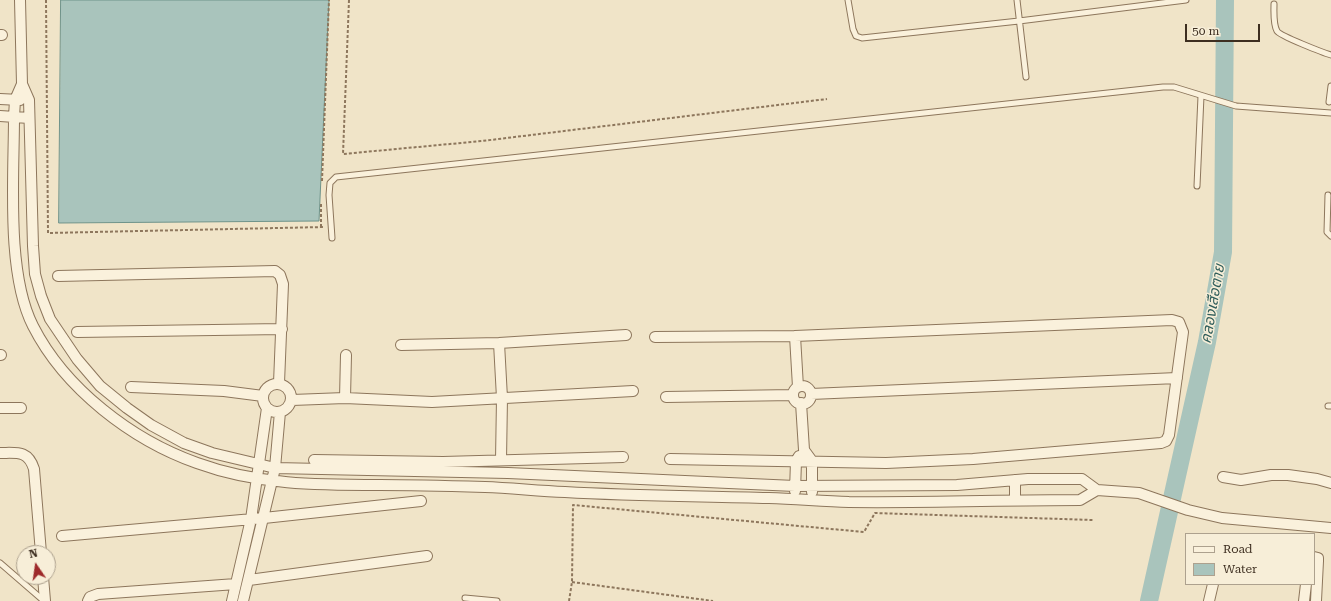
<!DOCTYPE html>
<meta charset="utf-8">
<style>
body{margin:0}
#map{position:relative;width:1331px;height:601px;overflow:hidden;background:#f0e4c8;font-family:"Roboto Serif",serif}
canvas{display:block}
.legend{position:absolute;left:1185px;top:533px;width:130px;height:52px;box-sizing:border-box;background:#f7eed8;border:1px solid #ada18e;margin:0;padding:5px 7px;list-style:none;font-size:12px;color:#3d2e20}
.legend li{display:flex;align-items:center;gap:8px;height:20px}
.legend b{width:20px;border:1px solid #ada18e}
.north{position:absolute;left:16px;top:545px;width:40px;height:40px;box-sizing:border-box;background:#f7eed8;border:1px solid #ada18e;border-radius:50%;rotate:347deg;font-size:11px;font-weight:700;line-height:16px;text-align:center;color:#3d2e20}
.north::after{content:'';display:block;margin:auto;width:14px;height:18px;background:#9e2a2b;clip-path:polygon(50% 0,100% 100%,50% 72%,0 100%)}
.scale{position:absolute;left:1185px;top:24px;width:75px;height:18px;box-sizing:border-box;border:2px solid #3d2e20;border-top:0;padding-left:5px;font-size:12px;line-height:14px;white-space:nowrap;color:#3d2e20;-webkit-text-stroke:3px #f7eed8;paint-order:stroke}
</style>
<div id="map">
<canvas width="1331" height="601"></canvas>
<ul class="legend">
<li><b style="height:5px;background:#faf1dc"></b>Road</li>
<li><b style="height:11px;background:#a9c4bc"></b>Water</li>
</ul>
<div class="north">N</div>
<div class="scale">50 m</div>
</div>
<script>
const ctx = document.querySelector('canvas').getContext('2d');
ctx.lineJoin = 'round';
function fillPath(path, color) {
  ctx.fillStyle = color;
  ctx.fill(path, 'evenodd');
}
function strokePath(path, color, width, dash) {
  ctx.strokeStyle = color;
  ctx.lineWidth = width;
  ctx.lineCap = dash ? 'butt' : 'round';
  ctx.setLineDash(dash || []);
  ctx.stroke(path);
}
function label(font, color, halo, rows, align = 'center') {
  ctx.font = font + ' "Roboto Serif","Noto Sans Thai",serif';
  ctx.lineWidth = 3;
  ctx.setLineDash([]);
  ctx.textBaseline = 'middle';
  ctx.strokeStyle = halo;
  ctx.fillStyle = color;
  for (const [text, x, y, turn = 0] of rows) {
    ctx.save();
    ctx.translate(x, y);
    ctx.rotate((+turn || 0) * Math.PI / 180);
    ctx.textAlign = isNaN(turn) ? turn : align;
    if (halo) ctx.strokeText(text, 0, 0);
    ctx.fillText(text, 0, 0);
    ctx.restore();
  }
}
const water = new Path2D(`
 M61 0H329L319 221 59 223Z`);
fillPath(water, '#a9c4bc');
strokePath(water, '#6f938a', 1);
strokePath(new Path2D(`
 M1149 601 1207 342 1223 252 1225 0`), '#a9c4bc', 18);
const service = new Path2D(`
 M848 0 853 29 856 36 862 38 1019 21 1186 0
 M1017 0 1026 77
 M1274 4C1274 12 1273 24 1277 31 1280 36 1324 53 1331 55
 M1329 102 1331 86
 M1197 186 1201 96
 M1328 195 1327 232 1331 236
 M332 238 329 195 330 183 336 177 1163 87H1174L1236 106 1331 113
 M1328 406H1331
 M0 563 44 601
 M465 598 497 601`);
const minor = new Path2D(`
 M20 0 22 84 15 100 14 117C14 177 6 273 33 326 65 389 132 440 197 463 257 485 317 485 380 485 415 485 450 486 485 487 512 488 538 491 565 492 633 496 701 496 769 498 796 499 822 501 849 502 926 503 1003 500 1080 500L1097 490
 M0 35H2
 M22 84 29 100 33 246 35 274 41 296 50 319 77 359 100 386 127 408 151 425 184 443 212 453 275 468 508 473 795 486 957 485 1028 479H1082L1097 490 1139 493 1188 510 1222 518 1331 528
 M0 99 20 100
 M0 116 29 118
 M58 276 275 271 280 275 283 284 279 383
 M77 332 282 329
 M795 336 798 387
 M655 337 795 336 1172 320 1179 322 1183 332 1169 435 1166 441 1161 443 973 459 886 463 670 459
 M499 343 502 398 501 460
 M401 345 499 343 626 335
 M0 355H1
 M263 398a14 14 0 1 1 28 0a14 14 0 1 1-28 0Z
 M793 395a9 9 0 1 1 18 0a9 9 0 1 1-18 0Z
 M131 387 224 391 263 396
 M811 394 1177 378
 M666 397 793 395
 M345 398 346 355
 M292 400 345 398 432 402 633 391
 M801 403 804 450 812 461V492
 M0 408H21
 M0 453C17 453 28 450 34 469L41 553
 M314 460 443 462 623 457
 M1223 477 1241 480 1271 475H1288L1317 479 1331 483
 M795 491 796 461 799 456
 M1015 499V480
 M62 536 264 518 421 501
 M1314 557 1318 558V561L1316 601
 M43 577 45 601
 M249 580 427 556
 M88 601 90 597 98 594 236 584
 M232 601 251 519 267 408
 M243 601 275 468 280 412
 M1209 601 1213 584
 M1304 601 1306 584`);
strokePath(service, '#8d765c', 7);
strokePath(minor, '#8d765c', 12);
strokePath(new Path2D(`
 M46 0 48 233 324 227
 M349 0 343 154 482 141 827 99
 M322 181 329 0
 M321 227V204
 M572 582 713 601
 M569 601 572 582 573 505 864 532 875 513 1093 520`), '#8d765c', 2, [3, 2]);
strokePath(service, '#faf1dc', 5);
strokePath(minor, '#faf1dc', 10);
label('italic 15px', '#2f5d5a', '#f7eed8', [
 ["คลองเสือตาย",1213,304,-80]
]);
</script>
